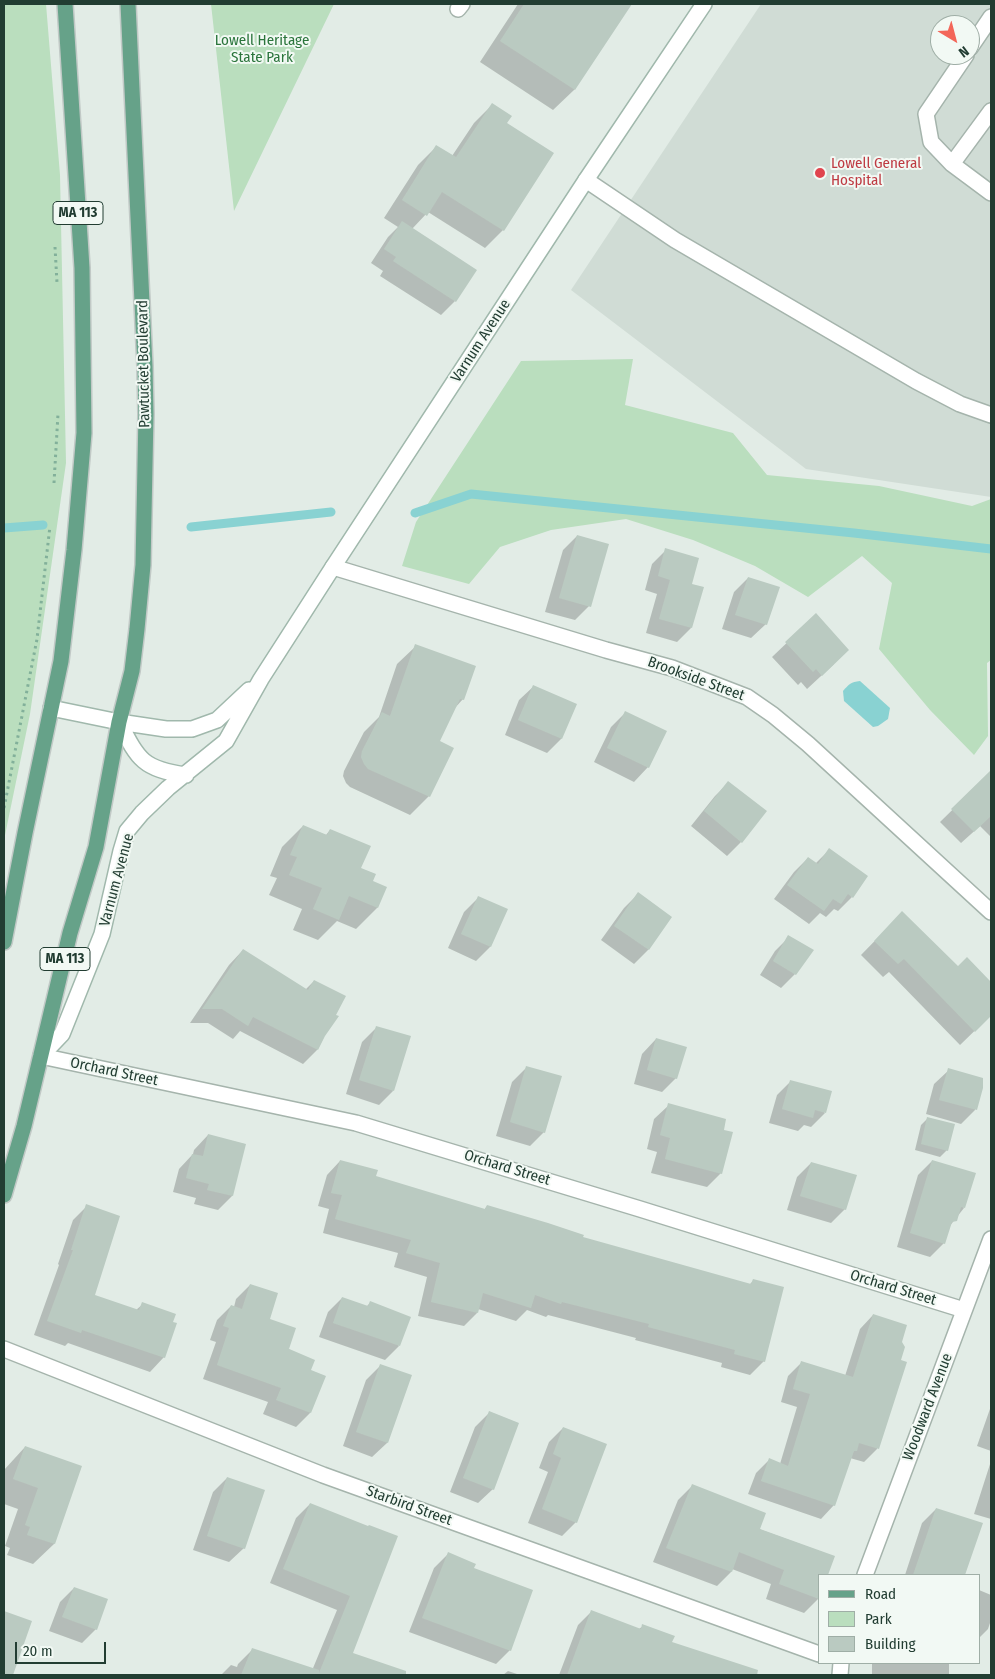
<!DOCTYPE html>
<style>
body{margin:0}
#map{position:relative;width:995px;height:1679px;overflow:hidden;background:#e2ece6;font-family:"Fira Sans Condensed",sans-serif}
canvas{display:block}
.frame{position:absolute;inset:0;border:5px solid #223d32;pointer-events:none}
.legend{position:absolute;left:818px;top:1574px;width:162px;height:90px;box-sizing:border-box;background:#f2f9f4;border:1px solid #9faea6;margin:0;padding:6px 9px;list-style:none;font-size:15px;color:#223d32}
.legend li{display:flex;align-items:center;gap:10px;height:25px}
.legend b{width:25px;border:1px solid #9faea6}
.north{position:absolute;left:930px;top:15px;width:50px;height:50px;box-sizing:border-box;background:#f2f9f4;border:1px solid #9faea6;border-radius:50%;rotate:143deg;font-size:14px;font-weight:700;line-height:20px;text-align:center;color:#223d32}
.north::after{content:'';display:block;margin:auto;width:18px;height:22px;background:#f36659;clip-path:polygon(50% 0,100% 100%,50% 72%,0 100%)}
.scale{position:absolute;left:15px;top:1642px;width:91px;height:22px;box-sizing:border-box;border:2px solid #223d32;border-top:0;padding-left:6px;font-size:15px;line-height:18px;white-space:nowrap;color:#223d32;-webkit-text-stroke:4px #f2f9f4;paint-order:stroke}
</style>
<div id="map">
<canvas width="995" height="1679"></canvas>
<div class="frame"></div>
<ul class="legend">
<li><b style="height:6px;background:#66a289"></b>Road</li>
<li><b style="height:14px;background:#badebe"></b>Park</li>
<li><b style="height:14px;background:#bacac1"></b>Building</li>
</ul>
<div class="north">N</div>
<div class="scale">20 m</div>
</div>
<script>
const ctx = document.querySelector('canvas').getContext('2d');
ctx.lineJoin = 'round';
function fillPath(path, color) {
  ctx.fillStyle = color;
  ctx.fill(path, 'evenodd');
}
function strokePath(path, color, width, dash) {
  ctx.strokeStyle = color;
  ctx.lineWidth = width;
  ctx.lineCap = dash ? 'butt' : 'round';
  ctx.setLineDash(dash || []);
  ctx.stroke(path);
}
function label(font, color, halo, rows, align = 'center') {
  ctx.font = font + ' "Fira Sans Condensed",sans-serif';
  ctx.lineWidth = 4;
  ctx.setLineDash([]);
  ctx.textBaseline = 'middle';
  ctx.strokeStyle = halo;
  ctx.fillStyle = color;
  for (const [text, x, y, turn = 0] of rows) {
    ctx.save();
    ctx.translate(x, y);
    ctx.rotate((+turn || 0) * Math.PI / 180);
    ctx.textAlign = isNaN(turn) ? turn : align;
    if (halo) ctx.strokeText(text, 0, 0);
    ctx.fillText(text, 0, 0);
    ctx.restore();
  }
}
fillPath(new Path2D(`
 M761 4H991V497L806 469 571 290ZM940 25H970V55H940Z`), '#d0dcd5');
fillPath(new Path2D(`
 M4 4H46L60 175 66 463 30 714 4 840Z
 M211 4H334L234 211Z
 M633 359 625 405 733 433 767 475 879 486 972 506 991 499V660L987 663 988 736 974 755 930 710 879 649 892 583 862 556 808 597 755 566 693 540 626 519 551 530 500 547 469 584 402 566 416 522 521 361Z`), '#badebe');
fillPath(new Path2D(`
 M860 681 890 708 888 719 878 726 873 727 844 701 843 691C849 684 851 682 860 681Z`), '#89d2d2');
fillPath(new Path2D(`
 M518 4H630L574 90 553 110 480 62Z
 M492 105 505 124 503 230 485 248 428 212 412 229 455 301 441 315 380 276 383 271 371 263 388 237 398 227 384 218 418 165 436 147 452 156 474 123Z
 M577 536 589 606 575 620 545 612 563 550Z
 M666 550 691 628 677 642 646 633 657 594 645 590 652 564Z
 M748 578 766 624 751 638 722 629 734 592Z
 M816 615 834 664 807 689 801 682 798 685 772 657Z
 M416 646 463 699 454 709 438 742 452 748 429 796 410 815 350 787 346 783 343 776 344 771 364 732 379 717 397 664Z
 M534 686 576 705 561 739 547 753 505 735 519 700Z
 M625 713 665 732 648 767 634 782 594 762 611 727Z
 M991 772V837L980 826 961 843 940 822Z
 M729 782 741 842 727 856 691 826 715 796Z
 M303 826 326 835 330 830 372 882 385 888 377 908 356 929 337 921 318 940 293 930 302 909 269 895 277 878 270 876 282 847Z
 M829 850 852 897 838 911 834 909 826 917 820 913 809 924 774 899 794 872 808 858 815 864Z
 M638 894 671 917 648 950 634 964 601 940 624 908Z
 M478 898 506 910 490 947 476 961 448 948 464 912Z
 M902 913 958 968 967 959 991 984V1015L960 1045 889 972 883 977 861 955Z
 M789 937 795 974 781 988 760 975 775 951Z
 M243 950 305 990 314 981 324 1035 317 1050 303 1064 240 1031 233 1039 208 1023H190L229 965Z
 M376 1028 393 1091 379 1105 346 1094 362 1042Z
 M656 1039 676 1078 662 1092 634 1084 642 1054Z
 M527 1067 544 1132 530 1146 496 1136 512 1082Z
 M949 1070 981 1088 975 1110 961 1124 926 1114 934 1084Z
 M791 1081 825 1113 811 1127 804 1125 798 1131 769 1123 777 1095Z
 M669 1105 722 1131 721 1173 707 1187 651 1173 657 1152 647 1149 654 1119Z
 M928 1118 947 1150 940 1157 915 1150 921 1125Z
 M208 1135 244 1144 232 1196 218 1210 194 1204 196 1198 173 1192 179 1169 193 1154 194 1150Z
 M340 1161 375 1177 484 1210 487 1206 581 1238 749 1285 753 1281 764 1361 750 1375 721 1367 722 1363 635 1340 636 1338 548 1315 546 1317 527 1310 516 1321 478 1309 477 1313 464 1326 418 1316 427 1277 394 1267 398 1253 323 1233 329 1209 318 1206 327 1175Z
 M932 1161 964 1208 949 1227 944 1243 930 1257 897 1247 918 1175Z
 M811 1163 845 1209 831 1223 787 1210 797 1177Z
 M87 1206 93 1296 136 1310 143 1304 171 1323 164 1357 150 1372 68 1343 65 1346 34 1335 59 1265 58 1264 73 1220Z
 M250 1285 268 1319 288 1348 309 1371 310 1413 296 1427 263 1414 268 1402 203 1379 216 1342 210 1340 217 1320 231 1306 234 1307 236 1299Z
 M342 1298 366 1307 370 1303 399 1346 385 1360 319 1337 328 1312Z
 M873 1315 900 1343 899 1361 906 1363 877 1449 864 1462 850 1458 834 1505 821 1519 748 1494 756 1473 769 1460 780 1464 797 1407 781 1402 788 1376 801 1363 845 1376 860 1329Z
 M380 1366 410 1376 387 1443 372 1457 343 1446 366 1380Z
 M991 1406V1451L977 1446Z
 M489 1413 493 1489 478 1503 450 1492 475 1427Z
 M563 1428 576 1522 562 1536 528 1523 548 1472 539 1468 549 1442Z
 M25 1447 81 1467 54 1544 33 1564 7 1555 10 1548 5 1546 18 1509 4 1504V1470Z
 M991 1461V1519L974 1514Z
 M227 1478 244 1548 229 1562 193 1550 213 1492Z
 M692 1486 759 1529 833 1556 827 1575H819L818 1599 804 1613 766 1599 771 1584 732 1569 731 1572 717 1586 653 1562 678 1500Z
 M310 1504 368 1527 352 1654 394 1668 392 1675H221L231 1665 237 1667 238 1664 252 1650 311 1673 337 1610 270 1583 296 1518Z
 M936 1509 981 1524 964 1575H905L922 1523Z
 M448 1554 472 1569 510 1650 496 1664 409 1632 434 1568Z
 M74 1588 96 1629 82 1643 49 1631 60 1602Z
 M979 1590 991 1595V1620L988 1629 979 1638Z
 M592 1611 639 1629 643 1626 671 1643 729 1662 725 1675H559L578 1625Z
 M4 1613 31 1622 13 1672 10 1675H4Z
 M872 1663H949V1675H872Z
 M508 1671 520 1675H503Z`), '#0003');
strokePath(new Path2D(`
 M415 513 471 494 854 533 991 549
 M191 527 331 512
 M4 528 43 525`), '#89d2d2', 9);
fillPath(new Path2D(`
 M524 4H632L575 90 500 41Z
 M492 103 512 116 507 123 554 153 504 231 442 192 427 216 402 200 436 145 456 157Z
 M402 221 477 270 456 302 393 261 396 257 384 249Z
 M577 535 609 544 591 607 559 598Z
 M665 548 699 558 692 584 704 587 692 628 659 619 670 580 658 576Z
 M748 577 780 587 767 625 735 615Z
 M816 613 849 650 822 676 816 669 813 672 785 642Z
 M415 644 476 666 464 700 460 699 440 741 454 748 430 797 368 769 364 764 361 757 362 751 382 712 390 716Z
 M533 685 577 704 562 739 518 720Z
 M625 711 667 731 649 768 607 748Z
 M991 770V816L974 832 951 809Z
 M728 781 767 811 742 843 704 811Z
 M303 825 327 835 330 829 371 846 361 868 376 874 373 881 387 887 378 908 349 896 339 920 313 909 322 888 289 875 297 857 290 855Z
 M829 848 868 876 853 898 848 894 841 904 833 899 824 911 787 885 808 857 818 864Z
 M638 892 672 917 649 950 614 926Z
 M478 896 508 909 491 947 461 934Z
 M902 911 958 966 967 957 991 982V1016L975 1032 904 959 898 964 874 941Z
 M788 935 814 950 796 975 773 961Z
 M243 949 308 990 314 980 346 996 336 1015 339 1016 325 1036 318 1050 253 1017 248 1026 222 1009H202Z
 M376 1026 411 1036 394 1091 359 1080Z
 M656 1038 687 1047 677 1079 647 1070Z
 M526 1066 562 1076 545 1133 510 1122Z
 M948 1068 983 1078V1088L977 1110 939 1100Z
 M790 1080 832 1091 826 1113 815 1110 813 1118 782 1109Z
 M668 1103 726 1119 724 1130 733 1132 722 1174 665 1159 670 1138 660 1135Z
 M927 1117 955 1124 948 1151 921 1144Z
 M208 1134 246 1144 233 1196 207 1190 209 1184 186 1178 192 1154 203 1156Z
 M340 1160 378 1170 376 1176 485 1209 487 1205 548 1223 584 1235 583 1237 751 1284 753 1279 784 1287 765 1362 734 1354 735 1350 648 1327 649 1324 562 1302 561 1304 535 1295 531 1308 483 1293 478 1313 431 1302 440 1263 406 1253 411 1240 335 1219 342 1195 331 1193Z
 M932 1160 976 1173 965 1208 961 1207 957 1221 952 1222 945 1244 910 1233Z
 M811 1162 857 1175 846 1210 800 1196Z
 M86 1204 120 1216 95 1295 139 1310 142 1302 176 1314 173 1322 177 1323 165 1358 82 1330 81 1333 47 1321 73 1250H71Z
 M250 1284 278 1293 270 1319 296 1328 289 1349 287 1348 315 1360 311 1370 326 1376 311 1413 276 1400 281 1388 217 1365 229 1328 223 1326 231 1305 242 1309Z
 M342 1297 368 1306 370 1301 411 1317 400 1346 333 1323Z
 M873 1314 907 1325 902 1342 905 1347 901 1360 907 1362 879 1449 859 1443 857 1451H854L835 1506 761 1481 769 1458 788 1466 810 1394 793 1389 801 1361 853 1377Z
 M380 1364 412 1375 388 1443 356 1432Z
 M489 1411 519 1423 494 1490 463 1478Z
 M563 1427 607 1444 577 1523 542 1509 561 1458 553 1454Z
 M25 1446 82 1466 55 1544 27 1535 30 1527 25 1525 38 1488 13 1479Z
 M227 1477 265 1490 245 1549 207 1536Z
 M692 1484 766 1513 760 1529 835 1556 828 1575H819V1599L779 1584 784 1570 739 1552 732 1572 666 1548Z
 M310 1503 368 1526 369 1525 398 1536 353 1653 406 1671V1675H241L252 1648 319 1670V1673L350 1596 283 1569Z
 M936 1508 983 1523 965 1575H913Z
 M448 1552 476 1564 474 1568 533 1590 511 1651 422 1618Z
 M74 1587 108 1599 97 1630 62 1617Z
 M591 1610 641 1629 642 1624 675 1636 672 1642 758 1670 757 1675H567Z
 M4 1611 32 1621 13 1675H4Z`), '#bacac1');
const service = new Path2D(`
 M458 9 462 4
 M970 48 991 17
 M966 55 926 114 931 142 952 164 991 193
 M952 164 991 111
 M586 180 675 240 916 381 960 404 991 415`);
const minor = new Path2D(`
 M333 567 606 650 672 668 747 697 773 715 808 744 991 912
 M41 1056 356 1123 640 1209 964 1310
 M4 1349 323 1475 819 1654
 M865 1575 991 1239
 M840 1675 841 1663`);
const secondary = new Path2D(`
 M51 708 119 722 166 729H192L217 720 249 690
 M119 722C138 759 142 769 186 775
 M41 1056 62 1034 102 934 121 851 127 831 142 813 168 788 226 741 261 679 333 567 586 180 704 4`);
const primary = new Path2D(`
 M4 942 25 833 61 661 74 550 84 433 82 268 65 4
 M4 1195 24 1126 70 933 96 847 119 722 132 671 137 629 143 565 146 414 145 366 128 4`);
strokePath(service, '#a5b4ac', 18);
strokePath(minor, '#a5b4ac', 18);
strokePath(secondary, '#a0b8ac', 18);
strokePath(primary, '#c1c9c6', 18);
strokePath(new Path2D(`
 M55 247 57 283
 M54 483 58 414
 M4 808 37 639 50 526`), '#82b09a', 3, [2.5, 4]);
strokePath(service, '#fff', 15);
strokePath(minor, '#fff', 15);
strokePath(secondary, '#fff', 15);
strokePath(primary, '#66a289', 15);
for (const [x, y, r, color] of [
 [820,173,6,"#e0444e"]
]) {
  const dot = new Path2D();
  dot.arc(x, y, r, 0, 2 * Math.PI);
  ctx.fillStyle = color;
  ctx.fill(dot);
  strokePath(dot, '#f2f9f4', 2);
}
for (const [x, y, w] of [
 [78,213,50],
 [65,959,50]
]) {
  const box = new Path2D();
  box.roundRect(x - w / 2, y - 11.5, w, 23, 4);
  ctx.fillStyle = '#f2f9f4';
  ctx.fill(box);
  strokePath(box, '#223d32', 1);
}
label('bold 14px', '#223d32', null, [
 ["MA 113",78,213],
 ["MA 113",65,959]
]);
label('15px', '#2b753c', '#f2f9f4', [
 ["Lowell Heritage",262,41],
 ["State Park",262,58]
]);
label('15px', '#be3a42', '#f2f9f4', [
 ["Lowell General",831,164],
 ["Hospital",831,181]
], 'left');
label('15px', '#223d32', '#f2f9f4', [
 ["Varnum Avenue",481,341,-57],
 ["Pawtucket Boulevard",144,364,-91],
 ["Brookside Street",696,679,20],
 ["Varnum Avenue",117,880,-75],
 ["Orchard Street",114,1072,12],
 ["Orchard Street",507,1168,17],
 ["Orchard Street",893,1288,17],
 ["Woodward Avenue",928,1407,-69],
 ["Starbird Street",409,1506,20]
]);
</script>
